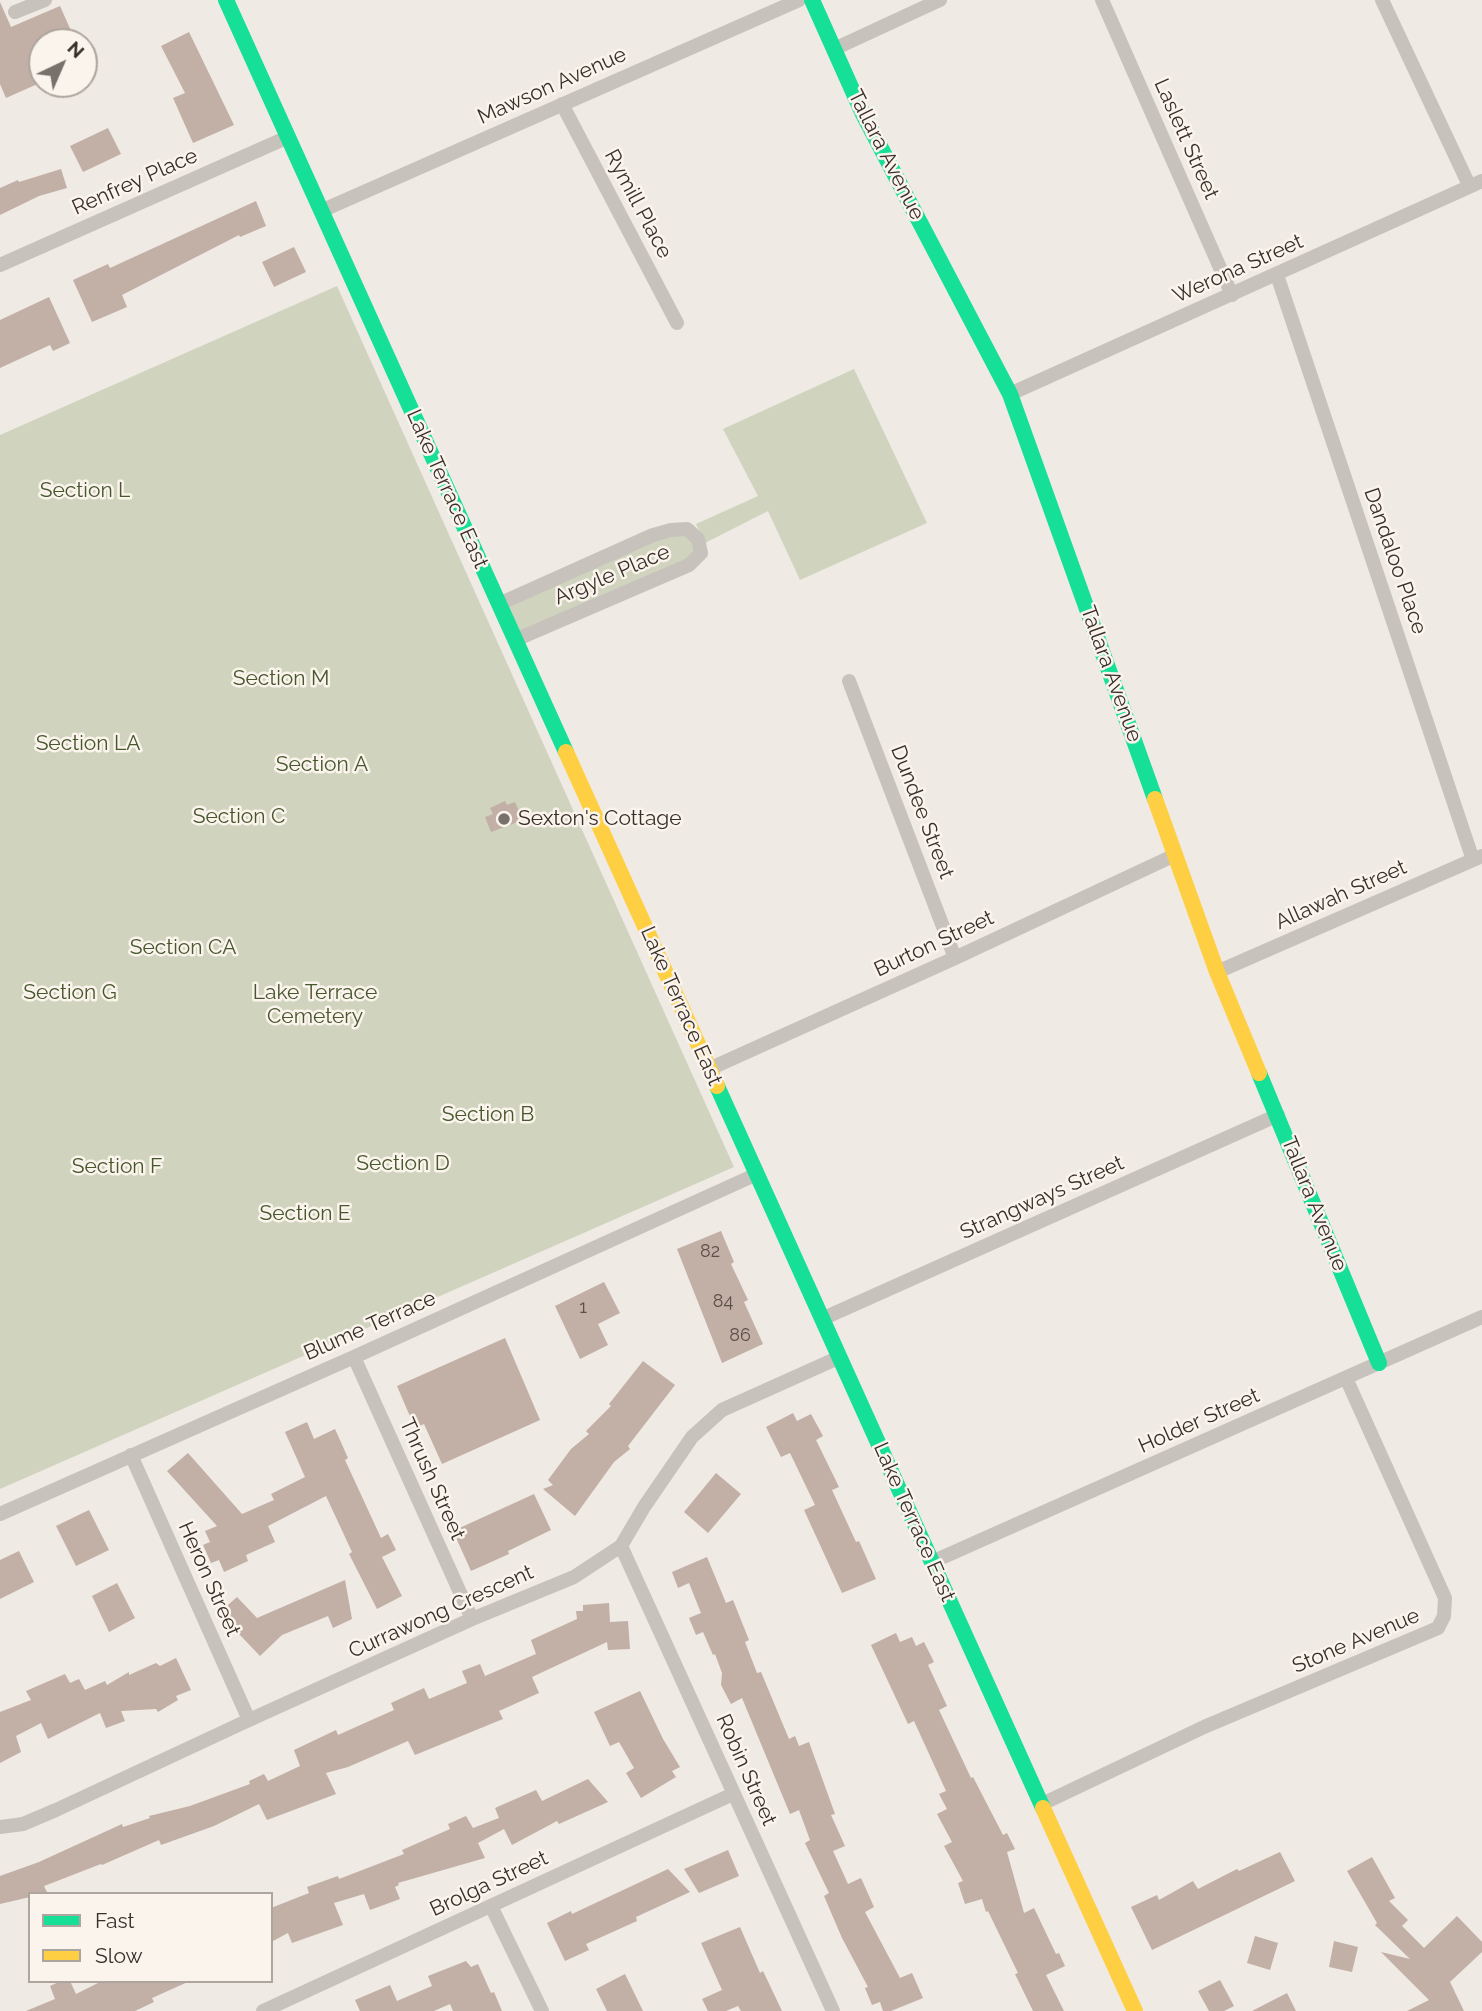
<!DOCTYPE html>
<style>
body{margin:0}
#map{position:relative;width:1482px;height:2011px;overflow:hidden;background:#efeae4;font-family:Raleway,sans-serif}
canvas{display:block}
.legend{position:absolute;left:28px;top:1892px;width:245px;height:91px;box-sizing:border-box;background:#faf4ec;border:2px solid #ada59e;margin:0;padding:9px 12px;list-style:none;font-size:21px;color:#392f2a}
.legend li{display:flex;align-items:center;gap:14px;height:35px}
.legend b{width:35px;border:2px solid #ada59e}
.north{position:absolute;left:28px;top:28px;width:70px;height:70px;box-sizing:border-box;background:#faf4ec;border:2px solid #ada59e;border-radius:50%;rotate:44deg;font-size:19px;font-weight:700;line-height:28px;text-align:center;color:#392f2a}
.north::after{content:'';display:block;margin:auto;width:24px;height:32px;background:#79706b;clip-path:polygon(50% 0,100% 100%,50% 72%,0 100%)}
</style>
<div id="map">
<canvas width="1482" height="2011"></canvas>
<ul class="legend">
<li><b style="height:9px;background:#16e098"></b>Fast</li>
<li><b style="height:9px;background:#ffcf43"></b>Slow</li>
</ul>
<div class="north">N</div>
</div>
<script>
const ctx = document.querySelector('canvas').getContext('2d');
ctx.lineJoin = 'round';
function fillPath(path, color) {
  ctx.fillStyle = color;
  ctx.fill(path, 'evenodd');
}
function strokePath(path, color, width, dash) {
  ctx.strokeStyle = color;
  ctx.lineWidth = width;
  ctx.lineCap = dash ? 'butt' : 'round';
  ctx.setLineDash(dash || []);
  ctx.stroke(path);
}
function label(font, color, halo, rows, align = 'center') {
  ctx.font = font + ' Raleway,sans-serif';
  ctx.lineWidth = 5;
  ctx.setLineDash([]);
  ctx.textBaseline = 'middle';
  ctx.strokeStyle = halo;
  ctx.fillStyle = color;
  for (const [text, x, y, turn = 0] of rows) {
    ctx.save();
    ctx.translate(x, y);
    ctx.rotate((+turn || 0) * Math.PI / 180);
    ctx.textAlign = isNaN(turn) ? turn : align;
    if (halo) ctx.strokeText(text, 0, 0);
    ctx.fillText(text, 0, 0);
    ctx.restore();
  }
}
fillPath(new Path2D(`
 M337 286 734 1167 0 1489V435Z
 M854 369 927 523 800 580 768 511 705 543 696 524 758 496 723 429Z
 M685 533 695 542 697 551 687 561 517 635 503 607 656 539Z`), '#d0d4be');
fillPath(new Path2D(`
 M0 2 11 27 60 6 76 42H42V82L6 98 0 84Z
 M189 32 234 125 193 143 173 98 185 93 161 46Z
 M108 128 121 154 83 172 70 146Z
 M61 169 67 188 39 196 0 215V188L18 180 19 182Z
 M256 201 266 226 240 237 239 235 122 295 127 307 92 322 73 280 108 264 110 268Z
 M294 247 306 272 274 287 262 262Z
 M49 297 70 343 53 351 50 345 0 368V320Z
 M505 801 507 805 515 802 523 820 491 832 485 817 493 814 490 808Z
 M721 1231 734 1262 731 1264 748 1300 744 1302 763 1344 722 1363 677 1249Z
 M604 1282 620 1313 598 1324 608 1345 580 1359 555 1306Z
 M505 1338 540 1420 442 1464 424 1424 415 1428 397 1386Z
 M643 1361 675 1385 628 1446 630 1449 614 1462 575 1516 543 1489 553 1485 548 1480 571 1449 589 1434 586 1431 611 1406 609 1404Z
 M793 1413 797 1421 811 1414 823 1436 816 1440 839 1487 832 1490 856 1542 859 1541 876 1579 842 1593 804 1510 815 1505 790 1453 781 1457 766 1427Z
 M307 1422 314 1439 335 1429 348 1458 345 1460 381 1538 388 1534 396 1550 382 1557 402 1596 377 1609 349 1554 352 1552 326 1496 268 1526 275 1542 246 1555 248 1561 224 1572 219 1560 211 1563 203 1545 210 1542 205 1531 217 1526 167 1471 188 1453 242 1514 274 1500 271 1494 305 1477 285 1432Z
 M716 1473 741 1494 708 1533 684 1512Z
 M534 1494 551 1530 508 1551 509 1554 471 1571 453 1531Z
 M89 1510 109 1550 76 1566 56 1526Z
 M19 1551 34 1582 0 1599V1560Z
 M707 1557 726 1603 733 1600 749 1640 745 1642 757 1673 761 1672 789 1739 795 1736 799 1746 809 1742 835 1814 831 1815 845 1846 833 1851 848 1884 861 1878 874 1907 865 1912 900 1978 912 1973 923 1998 891 2011H883L880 2002 872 2005 865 1988 868 1987 842 1938 824 1896 829 1893 805 1843 810 1840 799 1810 790 1814 742 1698 731 1704 721 1685 722 1673 715 1654 713 1655 703 1632 696 1635 689 1618 701 1613 689 1583 678 1588 672 1572Z
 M345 1580 352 1619 333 1628 328 1616 282 1635 260 1656 219 1613 237 1597 257 1618Z
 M117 1583 135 1618 109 1632 92 1596Z
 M609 1603 610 1622 628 1621 630 1649 608 1650 607 1642 532 1677 539 1693 499 1711 503 1719 415 1755 408 1741 348 1767 326 1773 336 1794 267 1820 259 1804 214 1826 161 1845 159 1840 102 1865 101 1864 44 1886 48 1894H30V1897L0 1904V1876L39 1862 122 1824 123 1827 150 1818 149 1816 190 1806 250 1784 249 1781 264 1774 268 1781 300 1766 294 1750 336 1730 338 1735 394 1710 391 1703 424 1688 429 1699 467 1683 462 1671 480 1664 485 1676 536 1654 531 1640 577 1619 576 1611H583V1605Z
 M896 1633 900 1642 912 1637 916 1646 924 1642 934 1662 928 1665 947 1706 939 1710 971 1778 973 1777 1003 1835 1007 1833 1015 1849 1007 1852 1024 1913 1034 1908 1056 1954 1059 1953 1065 1966 1046 1975 1064 2011H1033L1015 1974 1018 1973 988 1911 986 1912 982 1899 965 1904 958 1883 963 1881 944 1846 952 1842 937 1814 947 1809 939 1794 946 1791 914 1721 908 1724 871 1645Z
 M176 1658 191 1690 176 1696 178 1700 158 1712 156 1709 121 1711 125 1721 106 1728 100 1713 48 1739 41 1723 16 1736 21 1752 0 1763V1712L31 1700 26 1691 65 1674 70 1683 79 1679 85 1690 105 1681 107 1685 129 1672V1675L156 1663 160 1666Z
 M640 1691 663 1739 680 1767 672 1771 676 1777 641 1798 626 1773 634 1768 619 1742 610 1746 594 1712Z
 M588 1779 608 1802 559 1824 557 1821 512 1845 504 1829 478 1843 485 1858 398 1883 399 1885 395 1887 400 1899 370 1910 364 1894 334 1903 343 1925 292 1943 288 1933 271 1942V1908L309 1893 307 1887 338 1876 339 1879 404 1854 402 1850 450 1829 448 1824 466 1816 473 1828 499 1818 495 1808 536 1790 542 1801Z
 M728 1850 739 1876 699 1893 684 1869Z
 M1280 1852 1295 1881 1152 1950 1131 1907 1157 1895 1159 1900 1193 1881 1198 1889 1237 1869 1239 1871Z
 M1372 1857 1395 1898 1389 1901 1408 1920 1402 1926 1424 1948 1457 1916 1482 1942V1952L1450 1982 1464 2011H1407L1429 2000 1381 1952 1410 1959 1375 1925 1377 1923 1347 1871Z
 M668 1869 690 1892 636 1917 637 1921 586 1944 589 1950 565 1961 547 1923 571 1911 572 1914Z
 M740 1927 760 1973 763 1971 782 2011H741L738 2006 726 2011H708L702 1999 722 1990 701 1943Z
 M1255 1936 1278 1943 1270 1970 1247 1963Z
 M1334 1941 1358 1947 1352 1972 1329 1967Z
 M466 1961 471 1967 478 1964 491 1993 494 1992 502 2011H453L450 2004 434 2011H360L355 2000 390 1985 397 2001 432 1986 428 1976Z
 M625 1974 643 2011H607L596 1989Z
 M1220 1980 1234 2006 1224 2011H1209L1198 1991Z
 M61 1981H70L76 1994 102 1981H190L152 1998 154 2002 135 2011H26L55 1999 50 1986Z
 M1287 1993 1296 2011H1252Z`), '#c2afa6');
strokePath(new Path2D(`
 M1102 0 1232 295
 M1382 0 1469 185
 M15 12 45 0
 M834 49 940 0
 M562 104 677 323
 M321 211 799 0
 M0 265 288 137
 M1277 275 1473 860
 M1010 394 1482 181
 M499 604 653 535 671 530 687 529 698 539 701 553 689 565 515 640
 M849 681 955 958
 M1217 972 1482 856
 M709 1069 955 958 1175 855
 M824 1318 1278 1115
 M354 1357 472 1619
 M131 1455 249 1720
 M0 1514 354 1357 757 1174
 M621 1546 833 2011
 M932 1562 1482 1317
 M1042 1804 1204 1727 1438 1628 1444 1616 1445 1598 1346 1378
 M0 1827 23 1824 56 1810 249 1720 472 1619 574 1577 621 1546 644 1507 692 1437 722 1410 840 1357
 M491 1906 542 2011
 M263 2011 733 1794`), '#c8c2bc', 14);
strokePath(new Path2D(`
 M226 0 566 752
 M812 0 863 114 1010 394 1155 799
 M1259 1073 1379 1363
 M717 1086 1043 1808`), '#16e098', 16);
strokePath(new Path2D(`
 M566 752 717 1086
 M1155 799 1217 972 1259 1073
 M1043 1808 1135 2011`), '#ffcf43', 16);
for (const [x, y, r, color] of [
 [504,819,7,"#79706b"]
]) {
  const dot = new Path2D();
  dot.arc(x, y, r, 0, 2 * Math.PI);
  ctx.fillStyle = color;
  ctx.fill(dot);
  strokePath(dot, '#faf4ec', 2.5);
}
label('18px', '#5b4f49', null, [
 ["82",710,1252],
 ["84",723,1302],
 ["1",583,1308],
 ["86",740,1336]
]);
label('21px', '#392f2a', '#faf4ec', [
 ["Mawson Avenue",552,86,-24],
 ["Laslett Street",1186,139,66],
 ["Tallara Avenue",886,155,63],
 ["Renfrey Place",135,182,-24],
 ["Rymill Place",638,204,62],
 ["Werona Street",1238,269,-24],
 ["Lake Terrace East",447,489,66],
 ["Dandaloo Place",1395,561,71],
 ["Argyle Place",612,575,-23],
 ["Tallara Avenue",1111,674,70],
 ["Dundee Street",922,812,69],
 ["Allawah Street",1341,895,-24],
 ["Burton Street",934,944,-25],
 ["Lake Terrace East",681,1006,66],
 ["Strangways Street",1042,1198,-24],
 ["Tallara Avenue",1314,1204,68],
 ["Blume Terrace",370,1326,-24],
 ["Holder Street",1199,1421,-24],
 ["Thrush Street",432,1479,66],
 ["Lake Terrace East",914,1522,66],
 ["Heron Street",209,1579,66],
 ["Currawong Crescent",441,1612,-24],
 ["Stone Avenue",1356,1641,-23],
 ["Robin Street",746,1770,66],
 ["Brolga Street",489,1884,-25]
]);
label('21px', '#47572e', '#faf4ec', [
 ["Section L",85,491],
 ["Section M",281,679],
 ["Section LA",88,744],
 ["Section A",322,765],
 ["Section C",239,817],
 ["Section CA",183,948],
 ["Section G",70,993],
 ["Lake Terrace",315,993],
 ["Cemetery",315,1017],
 ["Section B",488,1115],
 ["Section D",403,1164],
 ["Section F",117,1167],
 ["Section E",305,1214]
]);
label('21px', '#392f2a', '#faf4ec', [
 ["Sexton's Cottage",518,819]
], 'left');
</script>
